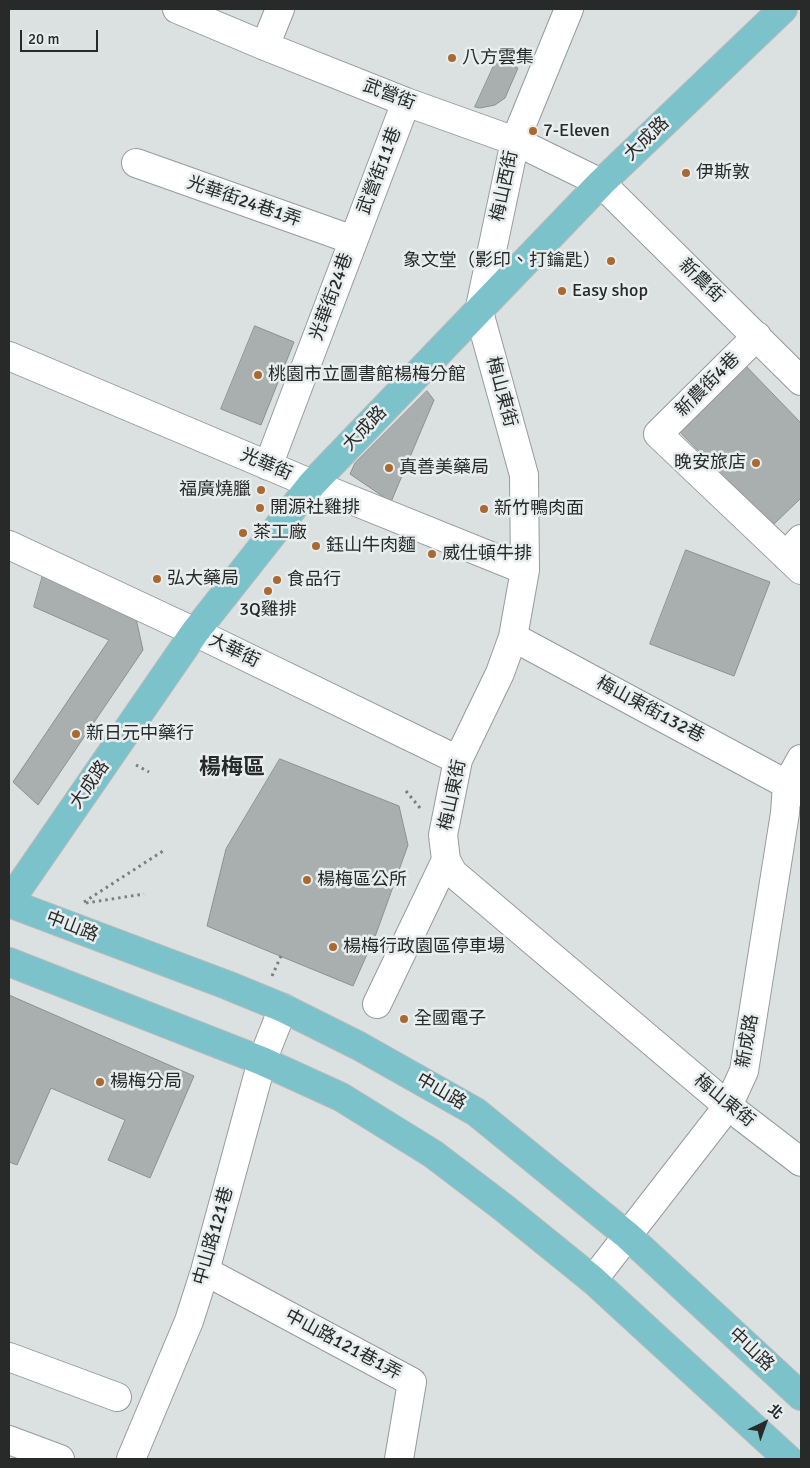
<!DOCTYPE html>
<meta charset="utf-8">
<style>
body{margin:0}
#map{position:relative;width:810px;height:1468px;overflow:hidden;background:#dbe0e0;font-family:Signika,"Noto Sans TC",sans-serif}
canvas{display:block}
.frame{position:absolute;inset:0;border:10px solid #282a2a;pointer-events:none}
.north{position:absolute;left:740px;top:1398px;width:50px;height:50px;-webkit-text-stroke:4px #e8edee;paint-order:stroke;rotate:42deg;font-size:14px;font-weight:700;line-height:20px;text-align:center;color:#282a2a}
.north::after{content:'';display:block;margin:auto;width:18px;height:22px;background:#282a2a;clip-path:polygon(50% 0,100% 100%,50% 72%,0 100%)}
.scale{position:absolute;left:20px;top:30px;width:78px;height:22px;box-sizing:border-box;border:2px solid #282a2a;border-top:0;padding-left:6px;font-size:15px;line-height:18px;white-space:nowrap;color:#282a2a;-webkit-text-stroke:4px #e8edee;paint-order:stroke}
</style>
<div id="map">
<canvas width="810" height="1468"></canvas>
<div class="frame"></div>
<div class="north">北</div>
<div class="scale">20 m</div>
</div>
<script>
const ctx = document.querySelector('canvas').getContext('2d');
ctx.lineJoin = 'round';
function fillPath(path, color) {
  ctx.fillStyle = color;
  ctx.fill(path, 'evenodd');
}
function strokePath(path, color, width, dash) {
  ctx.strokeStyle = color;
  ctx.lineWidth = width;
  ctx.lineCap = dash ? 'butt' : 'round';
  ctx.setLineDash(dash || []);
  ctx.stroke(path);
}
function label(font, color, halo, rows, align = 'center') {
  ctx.font = font + ' Signika,"Noto Sans TC",sans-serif';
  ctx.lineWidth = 5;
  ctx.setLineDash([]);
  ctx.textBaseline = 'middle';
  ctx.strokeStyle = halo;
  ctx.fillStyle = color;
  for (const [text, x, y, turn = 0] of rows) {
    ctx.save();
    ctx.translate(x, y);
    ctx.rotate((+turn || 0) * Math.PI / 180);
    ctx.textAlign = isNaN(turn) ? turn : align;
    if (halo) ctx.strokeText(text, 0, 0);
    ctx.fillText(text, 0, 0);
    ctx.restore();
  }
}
const building = new Path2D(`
 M497 59 518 68 505 98 495 105 480 108 475 107Z
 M255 326 294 342 261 425 221 409Z
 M743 363 801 423V498L772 526 676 428Z
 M427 391 434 400 391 502 350 474 355 463Z
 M686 550 770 582 734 676 650 644Z
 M43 575 135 614 143 650 38 805 13 782 109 640 34 607Z
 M280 759 399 806 408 845 376 934 353 986 207 926 226 849Z
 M9 995 194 1076 150 1178 108 1160 125 1120 51 1088 17 1165 9 1162Z`);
fillPath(building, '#a9aeae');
strokePath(building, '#8b9091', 1);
const minor = new Path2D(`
 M177 9 265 46 406 102 515 141 601 183 801 381
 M569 9 515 141 479 312 524 475 525 570 513 637 500 673 458 760 443 835 446 860 453 873 728 1106 801 1162
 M265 46 280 9
 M136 163 353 240
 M757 336 658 434 801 570
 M9 356 312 484 525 570
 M268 466 406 102
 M9 545 195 632 458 760
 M786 556 801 539
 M513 637 801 792
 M377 1004 446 860
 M205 1271 412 1382 399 1459
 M593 1280 728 1106 744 1071 785 813 787 784 801 759
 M9 1357 117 1397
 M9 1440 60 1459
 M131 1459 189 1321 205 1271 262 1061 283 1008`);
const major = new Path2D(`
 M9 902 195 632 312 484 601 183 783 9
 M9 903 227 985 283 1008 359 1046 476 1112 628 1236 801 1396
 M9 962 262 1061 341 1097 433 1154 504 1208 593 1280 788 1459`);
strokePath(minor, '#969b9b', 30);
strokePath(major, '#babbbb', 30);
strokePath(new Path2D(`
 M136 765 149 772
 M406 791 420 808
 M84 902 163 851
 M86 903 144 894
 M272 976 281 956`), '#7a7e7e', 3, [2.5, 4]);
strokePath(minor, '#fff', 28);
strokePath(major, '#7cc2cb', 28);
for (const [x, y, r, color] of [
 [452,58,5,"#a96931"],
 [533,131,5,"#a96931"],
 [686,173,5,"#a96931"],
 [611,261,5,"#a96931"],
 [562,291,5,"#a96931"],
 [258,375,5,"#a96931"],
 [756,463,5,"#a96931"],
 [389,468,5,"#a96931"],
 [261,490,5,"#a96931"],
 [260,508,5,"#a96931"],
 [484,509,5,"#a96931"],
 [243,533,5,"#a96931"],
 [316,546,5,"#a96931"],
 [432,554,5,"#a96931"],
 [157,579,5,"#a96931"],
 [277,580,5,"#a96931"],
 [268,591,5,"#a96931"],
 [76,734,5,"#a96931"],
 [307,880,5,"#a96931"],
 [333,947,5,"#a96931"],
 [404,1019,5,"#a96931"],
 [100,1082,5,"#a96931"]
]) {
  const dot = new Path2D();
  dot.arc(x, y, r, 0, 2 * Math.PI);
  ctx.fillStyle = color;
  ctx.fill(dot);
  strokePath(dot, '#e8edee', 2);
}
label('18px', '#282a2a', '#e8edee', [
 ["八方雲集",462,58],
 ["7-Eleven",543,131],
 ["伊斯敦",696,173],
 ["象文堂（影印、打鑰匙）",601,261,"right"],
 ["Easy shop",572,291],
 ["桃園市立圖書館楊梅分館",268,375],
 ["晚安旅店",746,463,"right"],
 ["真善美藥局",399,468],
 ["福廣燒臘",251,490,"right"],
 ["開源社雞排",270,508],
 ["新竹鴨肉面",494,509],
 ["茶工廠",253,533],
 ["鈺山牛肉麵",326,546],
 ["威仕頓牛排",442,554],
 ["弘大藥局",167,579],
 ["食品行",287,580],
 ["3Q雞排",268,610,"center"],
 ["新日元中藥行",86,734],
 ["楊梅區公所",317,880],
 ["楊梅行政園區停車場",343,947],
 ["全國電子",414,1019],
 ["楊梅分局",110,1082]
], 'left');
label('18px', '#282a2a', '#e8edee', [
 ["武營街",389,95,21],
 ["大成路",647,139,-44],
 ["武營街11巷",380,171,-69],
 ["梅山西街",505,186,-78],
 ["光華街24巷1弄",244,202,19],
 ["新農街",701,281,44],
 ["光華街24巷",332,297,-70],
 ["新農街4巷",708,385,-45],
 ["梅山東街",501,392,75],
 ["大成路",365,429,-46],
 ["光華街",266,465,23],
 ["大華街",234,651,26],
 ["梅山東街132巷",650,710,28],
 ["大成路",90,785,-55],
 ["梅山東街",453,795,-78],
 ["中山路",72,927,21],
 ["新成路",748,1041,-80],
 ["中山路",441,1092,30],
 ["梅山東街",724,1101,39],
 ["中山路121巷",214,1236,-74],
 ["中山路121巷1弄",343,1345,28],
 ["中山路",751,1350,43]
]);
label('bold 22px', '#282a2a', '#e8edee', [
 ["楊梅區",232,768]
]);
</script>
